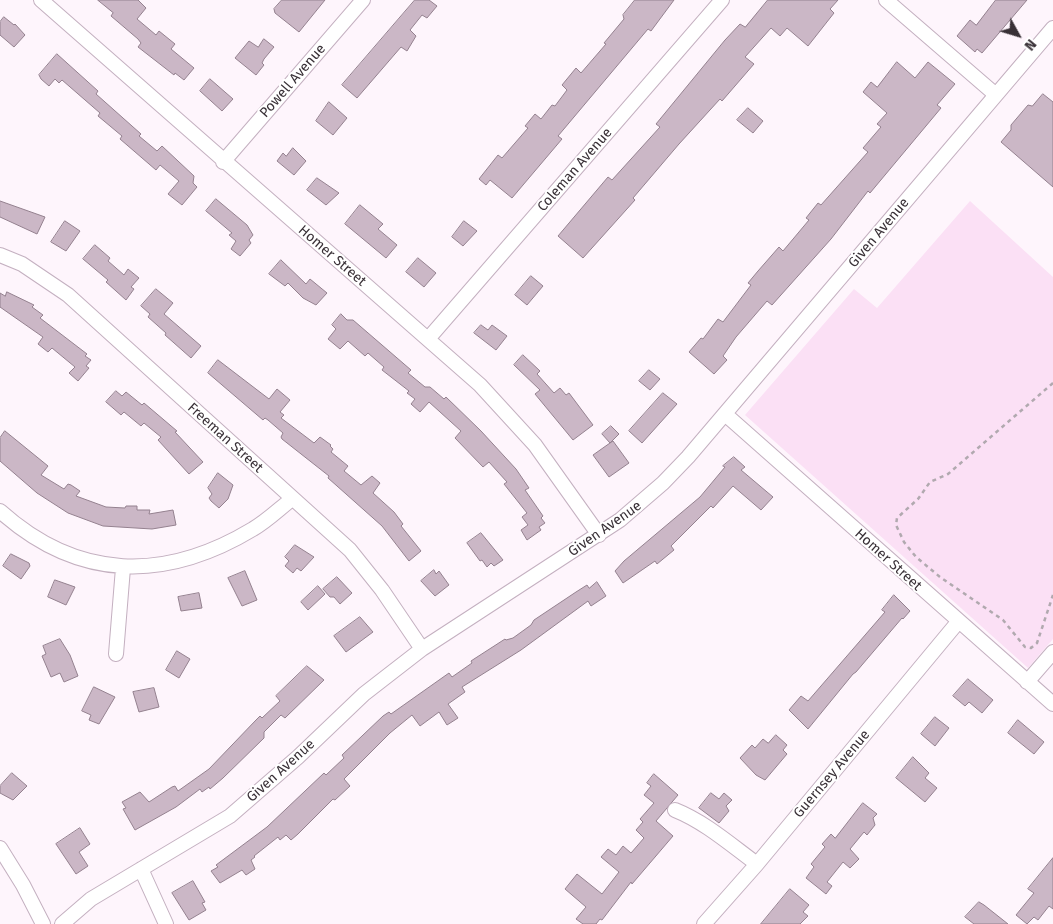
<!DOCTYPE html>
<style>
body{margin:0}
#map{position:relative;width:1053px;height:924px;overflow:hidden;background:#fef5fc;font-family:"Fira Sans",sans-serif}
canvas{display:block}
.north{position:absolute;left:993px;top:10px;width:50px;height:50px;-webkit-text-stroke:4px #fff;paint-order:stroke;rotate:129deg;font-size:14px;font-weight:700;line-height:20px;text-align:center;color:#393137}
.north::after{content:'';display:block;margin:auto;width:18px;height:22px;background:#393137;clip-path:polygon(50% 0,100% 100%,50% 72%,0 100%)}
</style>
<div id="map">
<canvas width="1053" height="924"></canvas>
<div class="north">N</div>
</div>
<script>
const ctx = document.querySelector('canvas').getContext('2d');
ctx.lineJoin = 'round';
function fillPath(path, color) {
  ctx.fillStyle = color;
  ctx.fill(path, 'evenodd');
}
function strokePath(path, color, width, dash) {
  ctx.strokeStyle = color;
  ctx.lineWidth = width;
  ctx.lineCap = dash ? 'butt' : 'round';
  ctx.setLineDash(dash || []);
  ctx.stroke(path);
}
function label(font, color, halo, rows, align = 'center') {
  ctx.font = font + ' "Fira Sans",sans-serif';
  ctx.lineWidth = 4;
  ctx.setLineDash([]);
  ctx.textBaseline = 'middle';
  ctx.strokeStyle = halo;
  ctx.fillStyle = color;
  for (const [text, x, y, turn = 0] of rows) {
    ctx.save();
    ctx.translate(x, y);
    ctx.rotate((+turn || 0) * Math.PI / 180);
    ctx.textAlign = isNaN(turn) ? turn : align;
    if (halo) ctx.strokeText(text, 0, 0);
    ctx.fillText(text, 0, 0);
    ctx.restore();
  }
}
fillPath(new Path2D(`
 M970 201 1053 277V639L1028 668 745 415 854 289 877 308Z`), '#fbe0f5');
const building = new Path2D(`
 M98 0H138L146 8 137 19 156 35 159 31 175 44 171 49 194 68 184 80 175 73 174 75 138 47 141 43 138 39 111 16 113 13Z
 M282 0H325L299 32 275 13 274 9Z
 M415 0H429L437 6 427 18 422 15 410 30 416 36 407 51 401 47 357 98 342 85Z
 M635 0H674L651 31 648 29 558 136 562 139 512 198 490 180 486 185 479 179 498 155 502 158 528 128 525 126 535 114 541 119 552 105 555 106 567 90 562 85 576 68 581 73 606 44 604 43 624 19 623 15Z
 M768 0H838L830 9 834 13 808 46 787 28 780 36 771 28 745 57 754 64 722 101 720 99 679 144 633 198 635 200 583 258 558 236 608 177 612 180 660 127 656 124 725 40 740 24 745 27Z
 M996 0H1027L982 53 977 49 975 52 957 36 970 20 976 25Z
 M4 17 14 25 15 24 25 35 14 47 0 35V22Z
 M264 39 274 47 264 59 262 63 264 65 256 75 235 58 249 41 258 47Z
 M57 54 98 91 96 94 141 134 139 136 157 151 162 146 194 176 193 183 197 187 182 205 168 194 179 181 160 165 156 170 120 139 122 136 98 116 100 113 62 80 59 83 55 79 49 86 41 79 39 75Z
 M897 62 915 78 928 62 955 84 937 105 941 108 870 193 868 191 831 239 772 305 767 301 736 337 723 356 727 360 714 374 689 352 701 338 703 339 718 319 723 322 751 285 748 283 758 271 779 247 783 251 809 220 806 218 818 203 821 205 868 152 863 148 881 127 877 124 887 113 863 92 871 82 877 87Z
 M210 79 233 99 222 111 200 91Z
 M1043 94 1053 102V187L1001 142 1011 130V125L1028 105 1032 106Z
 M329 102 347 118 333 135 316 121Z
 M748 108 763 121 753 133 737 120Z
 M293 148 306 161 294 175 277 161 283 153 286 156Z
 M317 178 339 193 326 205 307 190Z
 M216 199 247 225 253 235 249 240 251 243 240 256 231 249 236 241 229 235 232 233 206 211Z
 M0 201 45 217 37 234 0 217Z
 M360 205 383 224 378 229 397 245 386 258 345 224Z
 M65 221 80 231 66 251 51 242Z
 M464 221 477 231 463 246 452 237Z
 M95 245 110 258 108 261 124 275 128 269 139 278 131 287 134 289 126 300 106 282 108 280 83 259Z
 M418 258 436 273 424 287 406 272Z
 M281 260 306 284 310 279 327 293 316 305 303 298 288 283 285 286 269 274Z
 M531 276 543 286 527 305 515 295Z
 M156 289 173 303 164 314 201 346 191 358 165 335 166 333 148 317 150 314 141 306Z
 M7 292 34 305 32 307 43 315 40 318 87 354 85 356 91 360 86 366 89 368 78 381 69 373 75 367 52 348 48 352 38 344 43 337 0 307V293L5 296Z
 M341 314 347 320H353L411 370 408 373 425 387H430L444 399 446 397 481 431 516 469 529 488 525 490 543 516 541 518 545 523 539 527 541 530 527 540 521 530 528 525 522 517 527 513 504 484 507 482 489 462 483 467 455 438 461 431 429 402 420 412 411 404 415 399 407 393 409 391 382 370 384 367 368 353 365 356 348 341 340 349 328 339 336 329 332 325Z
 M481 325 488 330 492 325 507 336 496 350 474 333Z
 M523 355 540 371 537 374 554 393 560 388 566 395 569 393 593 425 573 440 535 394 540 390 514 365Z
 M218 360 269 399 277 389 290 400 280 412 284 415 281 418 314 443 320 437 331 445 330 446 333 449 331 452 348 466 344 471 361 485 372 476 380 483 373 493 394 512 403 524 401 526 421 551 409 561 382 526 328 478 329 476 282 439 281 437 283 433 268 420 265 418 263 420 208 373Z
 M649 370 660 379 650 390 639 381Z
 M116 391 122 396 126 392 142 405 144 403 177 431 175 432 203 462 189 474 158 440 161 437 144 423 141 426 124 412 121 415 106 402Z
 M663 393 677 404 642 443 629 431Z
 M611 426 619 434 610 443 613 441 629 463 609 477 593 455 610 443 602 434Z
 M5 431 48 466 41 475 64 489 68 484 71 485 80 491 76 496 106 507 125 508 126 506H137V510H150L149 514 173 510 176 525 152 529 103 526 68 513 37 493 0 461V438Z
 M734 457 745 467 741 470 773 497 761 510 733 486 713 508 711 506 671 546 674 550 657 564 655 561 623 583 615 571 624 561 700 497 725 467 723 466Z
 M218 473 233 485 228 499 219 508 211 501 209 498 212 494 208 488Z
 M481 533 503 560 494 566 491 563 487 567 482 560 480 561 467 543Z
 M295 545 314 557 301 571 297 568 293 573 285 566 289 561 285 557Z
 M11 554 29 563 30 566 21 579 3 566Z
 M434 570 436 574 439 571 449 585 435 596 421 581Z
 M245 571 257 600 242 606 228 578Z
 M337 577 352 593 340 604 334 597H330L323 589Z
 M55 580 75 587 66 605 48 597Z
 M597 582 606 596 591 606 588 601 521 650 462 687 465 692 448 704 458 718 447 725 439 712 420 726 412 715 390 733 344 779 350 786 335 800 333 799 298 834 291 840 286 835 280 840 278 837 254 856 255 857 251 860 255 869 246 875 242 870 220 883 211 871 218 867 216 865 267 827 324 773 326 775 344 758 342 755 383 716 389 712 391 714 449 673 452 677 472 663 471 661 474 659 505 639 506 640 513 638 531 625 534 620 576 592 587 585 589 588Z
 M318 586 325 594 308 610 301 602Z
 M199 593 202 608 181 611 178 597Z
 M894 595 910 611 903 619 902 618 856 672 853 674 808 729 789 710 801 696 808 701 885 612 882 610Z
 M360 617 373 632 346 652 334 636Z
 M60 639 70 655 78 676 64 682 60 673 51 677 42 656 46 654 43 646Z
 M177 651 190 659 179 678 166 670Z
 M307 666 324 680 285 718 281 715 264 732V738L223 778 210 789 209 787 202 792 200 789 176 807 135 830 123 809 126 808 122 802 140 792 149 802 172 787 175 786 178 791 209 769 256 720 260 716 262 718 280 701 276 696Z
 M968 679 993 700 982 713 969 702 965 706 953 696Z
 M94 687 115 697 99 724 89 720 91 715 82 711Z
 M154 688 159 707 139 712 133 692Z
 M935 717 949 728 935 746 921 734Z
 M1018 720 1044 742 1034 754 1008 733Z
 M776 735 787 745 783 750 787 754 765 780 756 775 740 758 752 745 755 748 763 739 768 743Z
 M913 757 929 773 925 778 937 788 925 802 896 778Z
 M12 773 27 786 13 800 0 793V786Z
 M654 774 678 795 656 821 673 836 632 884 631 882 602 920 600 919 596 924H583L576 919 586 907 565 889 577 874 602 894 619 872 601 857 608 849 616 855 623 846 631 853 644 838 636 830 643 822 640 819 654 803 644 795 651 786 647 783Z
 M711 793 719 799 724 793 732 800 726 806 729 811 719 823 699 808Z
 M863 803 877 814 873 818 875 825 867 835 864 832 850 849 859 859 850 868 843 862 827 882 832 886 826 894 806 878 814 867 811 864 825 847 822 844 831 834 835 838Z
 M80 828 90 844 79 852 88 866 76 874 56 844Z
 M1053 858V909L1049 906 1038 920 1034 917 1027 924 1016 915 1034 893 1028 889Z
 M193 881 205 902 202 903 206 910 189 920 172 893Z
 M790 889 809 905 803 912 808 916 800 924H761Z
 M979 902 984 905 1008 924H974L965 917Z`);
fillPath(building, '#cbb7c6');
strokePath(building, '#94818f', 1);
const minor = new Path2D(`
 M41 0 480 385 535 445 599 535
 M886 0 996 95
 M223 162 363 0
 M0 255 22 264 68 295 350 550 382 590 422 649
 M428 339 722 0
 M725 414 1053 704
 M0 511C78 581 165 582 253 529 267 521 279 509 292 499
 M116 654 123 568
 M1027 682 1053 652
 M675 810C705 822 731 845 757 864
 M0 848 23 885 43 924
 M141 869 166 924
 M62 924 91 899 230 816 298 757 364 694 422 649 620 520 663 483 688 457 1053 28
 M704 924 757 864 958 622`);
strokePath(minor, '#c4b0c0', 16);
strokePath(new Path2D(`
 M1053 383 948 474 930 482 918 499 897 518 896 525 904 542 916 557 940 577 1003 620 1025 647 1031 648 1037 643 1053 595`), '#b1a9af', 2.5, [4, 4]);
strokePath(minor, '#fff', 14);
label('14px', '#393137', '#fff', [
 ["Powell Avenue",293,81,-49],
 ["Coleman Avenue",575,170,-49],
 ["Given Avenue",879,233,-50],
 ["Homer Street",332,256,41],
 ["Freeman Street",225,438,42],
 ["Given Avenue",605,529,-35],
 ["Homer Street",888,560,42],
 ["Given Avenue",281,771,-42],
 ["Guernsey Avenue",832,774,-50]
]);
</script>
